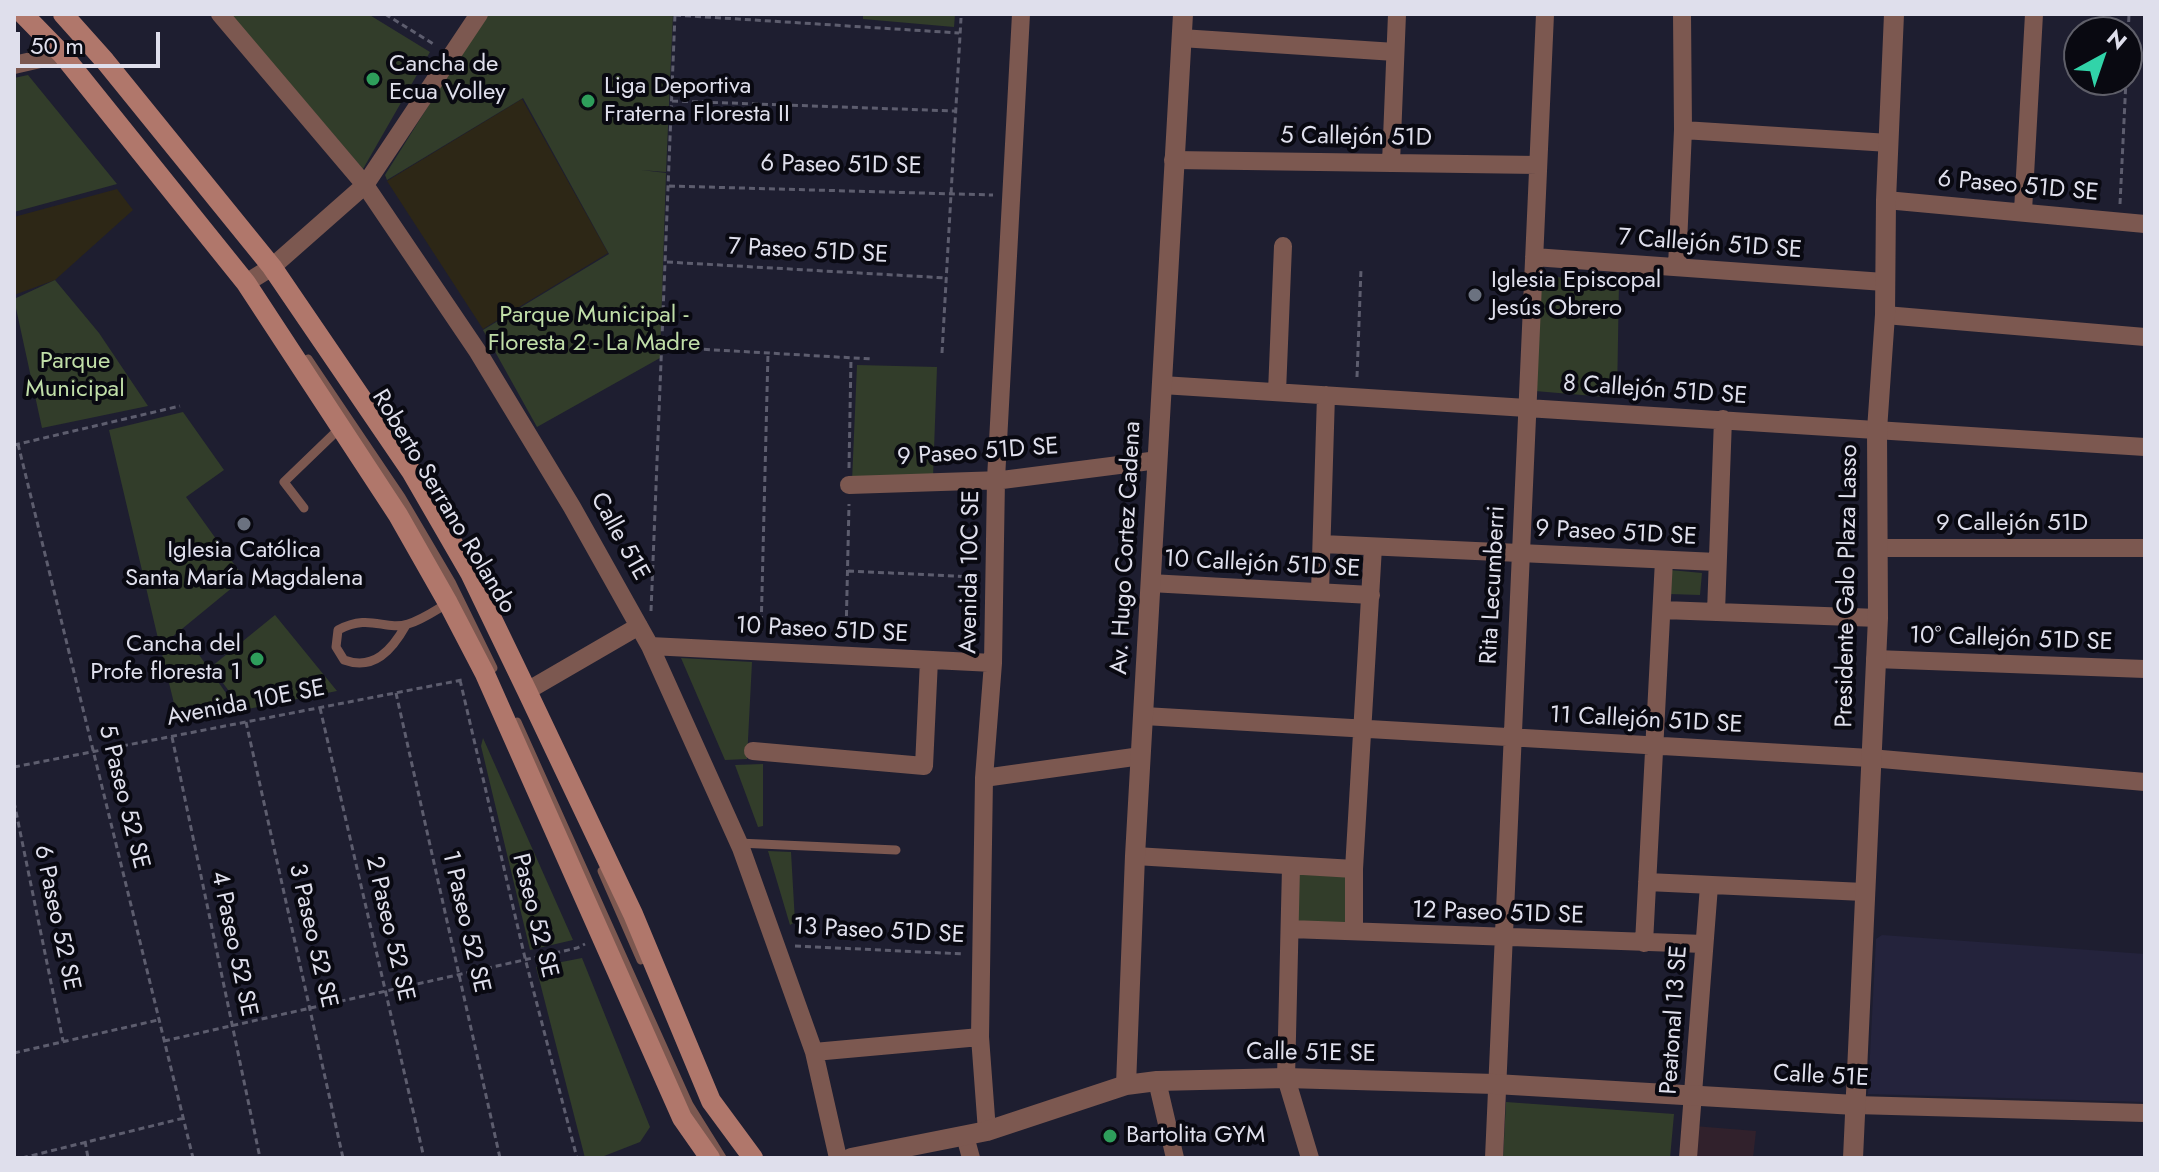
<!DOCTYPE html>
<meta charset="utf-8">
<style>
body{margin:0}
#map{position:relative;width:2159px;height:1172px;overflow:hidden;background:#1e1e30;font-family:Jost,sans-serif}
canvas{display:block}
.frame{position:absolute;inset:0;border:16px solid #dfdfec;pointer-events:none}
.north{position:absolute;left:2063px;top:16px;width:80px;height:80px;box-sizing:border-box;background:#090911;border:2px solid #5f5f69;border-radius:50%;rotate:40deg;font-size:22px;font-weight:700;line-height:32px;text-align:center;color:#dfdfec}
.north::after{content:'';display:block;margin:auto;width:28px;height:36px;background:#31d4a9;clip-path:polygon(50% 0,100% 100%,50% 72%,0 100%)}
.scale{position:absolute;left:16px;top:32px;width:144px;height:36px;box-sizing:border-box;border:4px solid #dfdfec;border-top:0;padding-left:10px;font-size:24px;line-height:28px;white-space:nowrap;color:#dfdfec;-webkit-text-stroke:6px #090911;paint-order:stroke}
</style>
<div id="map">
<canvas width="2159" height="1172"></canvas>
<div class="frame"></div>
<div class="north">N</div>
<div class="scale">50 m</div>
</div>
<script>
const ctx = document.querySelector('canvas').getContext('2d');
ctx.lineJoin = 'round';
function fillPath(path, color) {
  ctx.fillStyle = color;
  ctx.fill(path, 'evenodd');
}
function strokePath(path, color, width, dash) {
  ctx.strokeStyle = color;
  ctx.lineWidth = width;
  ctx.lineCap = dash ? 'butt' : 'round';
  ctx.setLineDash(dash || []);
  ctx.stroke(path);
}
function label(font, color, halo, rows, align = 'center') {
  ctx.font = font + ' Jost,sans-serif';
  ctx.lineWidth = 8;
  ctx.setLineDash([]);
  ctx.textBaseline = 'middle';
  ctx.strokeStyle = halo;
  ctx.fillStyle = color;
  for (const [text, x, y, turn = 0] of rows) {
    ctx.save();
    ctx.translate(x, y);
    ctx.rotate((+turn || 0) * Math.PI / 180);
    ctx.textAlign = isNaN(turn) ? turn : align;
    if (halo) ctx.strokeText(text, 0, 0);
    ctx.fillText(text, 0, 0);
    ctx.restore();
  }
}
fillPath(new Path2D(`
 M1882 935 2145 954V1102L1868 1094 1876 939Z`), '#24233c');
fillPath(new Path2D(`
 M522 99 608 253 483 329 387 181Z
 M117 189 133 210 55 280 14 295V217Z`), '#2d2716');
fillPath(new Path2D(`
 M1694 1126 1756 1131 1753 1158H1692Z`), '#31212c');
fillPath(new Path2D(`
 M230 14H368L430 52 363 169Z
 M486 14H673L666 172 641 170 666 173 660 358 537 427 483 330 609 254 523 98 387 180 385 175Z
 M863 14H955L954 27 863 19Z
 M28 75 117 184 14 212V78Z
 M1539 276 1619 281 1617 398 1535 391Z
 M55 280 99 333 148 406 42 428 14 299Z
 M857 365 937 367 933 477 852 481Z
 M183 412 224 470 186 497 244 578 160 647 109 430Z
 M1670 570 1702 573 1700 595 1669 594Z
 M275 615 337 691 243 710 211 667Z
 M185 635 238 710 179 724 162 654Z
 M681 658 752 662 747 759 725 760Z
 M483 738 573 940 530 950 481 746Z
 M763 764V826L758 827 735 765Z
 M768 851 791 852 795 922 790 925Z
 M1291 867 1354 869V931L1290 929Z
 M582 958 650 1127 640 1142 599 1158H585L536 967Z
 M1506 1102 1674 1114 1670 1158H1503Z`), '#323d2a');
strokePath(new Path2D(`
 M385 14 435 45
 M675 15 959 33
 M2127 62 2129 14
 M672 101 955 111
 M669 186 993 195
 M2120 204 2126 80
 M667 262 947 278
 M664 347 872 359
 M942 353 961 18
 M1357 377 1361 269
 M18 444 193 1158
 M14 445 180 406
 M849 468 851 358
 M848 571 976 577
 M651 611 675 14
 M761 632 768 353
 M846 636 849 504
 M460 680 525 958 577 1158
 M396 693 500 1158
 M320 708 424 1158
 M246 722 343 1158
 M172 737 260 1158
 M14 767 462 680
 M14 802 63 1041
 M795 946 964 954
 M164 1041 577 948 585 944
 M14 1053 158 1020
 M85 1141 88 1158
 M22 1158 184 1118`), '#5d5d6e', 3, [6, 4]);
strokePath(new Path2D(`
 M308 359 401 497 451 582 493 668
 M304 508 284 482 340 428
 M406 625C392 650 374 671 344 660L336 647 338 630C370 613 384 631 408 624 422 620 436 610 448 603
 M517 722 689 1105 722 1158
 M738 843 896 850
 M602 871 641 960`), '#7c5850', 9);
strokePath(new Path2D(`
 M220 14 365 185 478 352 572 507 650 646 741 848 814 1052 838 1158
 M1181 38 1395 52
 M14 65 62 54
 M1683 130 1889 143
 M1173 160 1538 165
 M1391 163 1397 14
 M1886 200 2145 224
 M2023 211 2034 14
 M1534 257 1884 282
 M1677 267 1683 130 1682 14
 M246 283 272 267 365 185 479 14
 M1885 315 2145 337
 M1162 385 2145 447
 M1277 392 1283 246
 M849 485 1002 480 1158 460
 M1322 544 1717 562
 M1880 548H2145
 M1150 583 1371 595
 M1320 592 1326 395
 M1663 610 1878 618
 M1716 612 1723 419
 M650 646 993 663
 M1875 659 2145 669
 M527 691 639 626
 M1144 716 1870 758 2145 782
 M753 751 924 766 929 660
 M984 778 1141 756
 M1135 856 1354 869
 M1291 867 1286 1078 1310 1158
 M1647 882 1864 892
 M1290 929 1704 944
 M1354 931V869L1373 547
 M1644 943 1664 560
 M814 1052 980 1037
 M1157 1081 1175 1158
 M1855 1105 2145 1113
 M987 1131 980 1037 984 778 993 663 996 479 1021 14
 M965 1136 971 1158
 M1494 1158 1545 14
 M1688 1158 1709 886`), '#7c5850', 18);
strokePath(new Path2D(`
 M1126 1085 1135 856 1183 14
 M851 1158 987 1131 1126 1085 1157 1081 1286 1078 1495 1084 1855 1105
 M1853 1158 1878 618 1877 430 1885 315 1886 200 1894 14`), '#7c5850', 20);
strokePath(new Path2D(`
 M23 14 62 54 246 283 398 515 448 603 485 674 682 1118 710 1158
 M63 14 105 61 272 267 411 471 470 573 527 691 633 914 711 1101 753 1158`), '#b0776b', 20);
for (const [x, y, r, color] of [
 [373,79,8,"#2e9e5b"],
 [588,101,8,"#2e9e5b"],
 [1475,295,8,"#6b7280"],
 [244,524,8,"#6b7280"],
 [257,659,8,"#2e9e5b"],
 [1110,1136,8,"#2e9e5b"]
]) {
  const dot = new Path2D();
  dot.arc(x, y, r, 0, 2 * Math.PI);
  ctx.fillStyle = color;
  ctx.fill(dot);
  strokePath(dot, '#090911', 3);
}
label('24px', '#dfdfec', '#090911', [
 ["Cancha de",389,65],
 ["Ecua Volley",389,93],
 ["Liga Deportiva",604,87],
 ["Fraterna Floresta II",604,115],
 ["Iglesia Episcopal",1491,281],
 ["Jesús Obrero",1491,309],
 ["Iglesia Católica",244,551,"center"],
 ["Santa María Magdalena",244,579,"center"],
 ["Cancha del",241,645,"right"],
 ["Profe floresta 1",241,673,"right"],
 ["Bartolita GYM",1126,1136]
], 'left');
label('24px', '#dfdfec', '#090911', [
 ["5 Callejón 51D",1356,138,1],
 ["6 Paseo 51D SE",841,166,1],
 ["6 Paseo 51D SE",2018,187,5],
 ["7 Callejón 51D SE",1710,245,4],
 ["7 Paseo 51D SE",808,252,3],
 ["8 Callejón 51D SE",1655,391,4],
 ["9 Paseo 51D SE",978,453,-4],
 ["Roberto Serrano Rolando",443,502,59],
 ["9 Callejón 51D",2012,524],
 ["9 Paseo 51D SE",1616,534,3],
 ["Calle 51E",619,537,61],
 ["Av. Hugo Cortez Cadena",1127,548,-87],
 ["10 Callejón 51D SE",1262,565,3],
 ["Avenida 10C SE",971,572,-89],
 ["Rita Lecumberri",1494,585,-87],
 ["Presidente Galo Plaza Lasso",1848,586,-89],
 ["10 Paseo 51D SE",822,631,3],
 ["10° Callejón 51D SE",2011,640,2],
 ["Avenida 10E SE",246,704,-11],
 ["11 Callejón 51D SE",1646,721,3],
 ["5 Paseo 52 SE",123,797,76],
 ["12 Paseo 51D SE",1498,914,2],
 ["Paseo 52 SE",534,916,76],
 ["6 Paseo 52 SE",56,918,78],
 ["1 Paseo 52 SE",465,922,77],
 ["2 Paseo 52 SE",389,929,77],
 ["13 Paseo 51D SE",879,932,3],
 ["3 Paseo 52 SE",312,936,77],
 ["4 Paseo 52 SE",233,944,78],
 ["Peatonal 13 SE",1675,1020,-86],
 ["Calle 51E SE",1311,1054,1],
 ["Calle 51E",1821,1077,3]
]);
label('24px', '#c0dea8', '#090911', [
 ["Parque Municipal -",594,316],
 ["Floresta 2 - La Madre",594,344],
 ["Parque",75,362],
 ["Municipal",75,390]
]);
</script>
